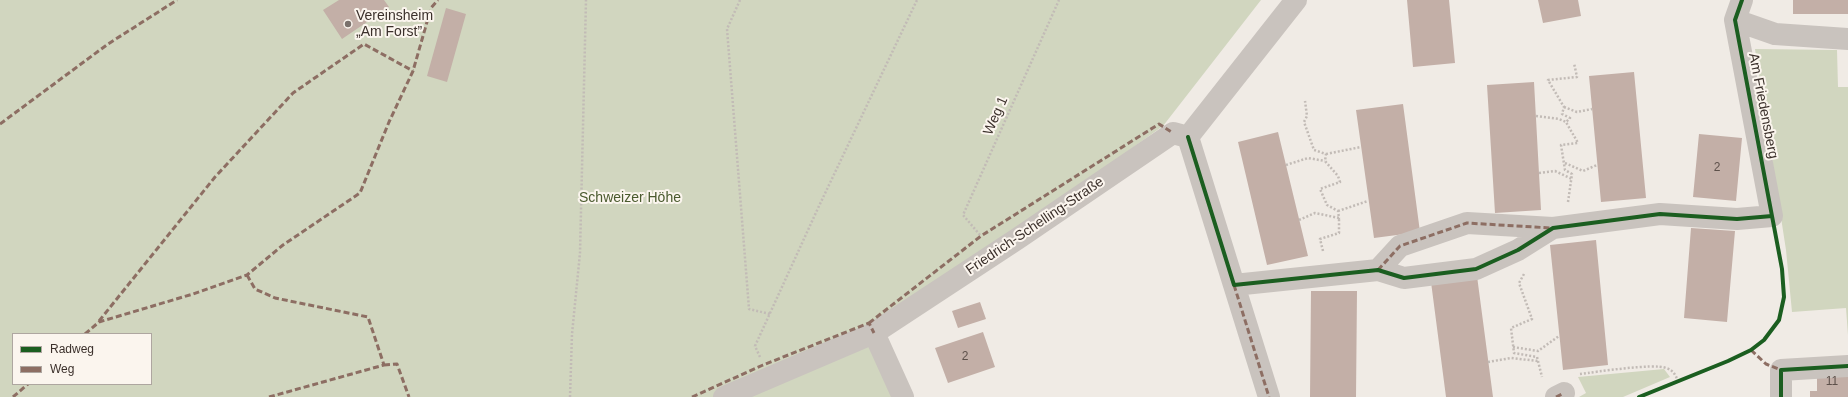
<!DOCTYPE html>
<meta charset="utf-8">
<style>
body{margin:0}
#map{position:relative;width:1848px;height:397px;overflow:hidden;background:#f0ebe5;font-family:Helvetica,sans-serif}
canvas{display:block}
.legend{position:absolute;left:12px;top:333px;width:140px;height:52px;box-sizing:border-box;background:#fbf5ee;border:1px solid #aea6a0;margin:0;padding:5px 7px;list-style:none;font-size:12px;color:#3b302b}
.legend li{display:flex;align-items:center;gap:8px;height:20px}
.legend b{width:20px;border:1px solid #aea6a0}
</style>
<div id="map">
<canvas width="1848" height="397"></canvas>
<ul class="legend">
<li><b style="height:5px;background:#1b5e20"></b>Radweg</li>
<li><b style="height:5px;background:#8d6e63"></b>Weg</li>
</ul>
</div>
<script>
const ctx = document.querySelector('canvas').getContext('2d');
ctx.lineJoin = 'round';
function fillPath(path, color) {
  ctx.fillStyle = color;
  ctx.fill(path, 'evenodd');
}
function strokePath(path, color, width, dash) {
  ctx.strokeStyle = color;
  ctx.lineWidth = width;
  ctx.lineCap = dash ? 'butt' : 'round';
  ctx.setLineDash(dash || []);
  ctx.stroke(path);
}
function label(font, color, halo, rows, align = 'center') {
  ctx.font = font + ' Helvetica,sans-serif';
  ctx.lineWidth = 4;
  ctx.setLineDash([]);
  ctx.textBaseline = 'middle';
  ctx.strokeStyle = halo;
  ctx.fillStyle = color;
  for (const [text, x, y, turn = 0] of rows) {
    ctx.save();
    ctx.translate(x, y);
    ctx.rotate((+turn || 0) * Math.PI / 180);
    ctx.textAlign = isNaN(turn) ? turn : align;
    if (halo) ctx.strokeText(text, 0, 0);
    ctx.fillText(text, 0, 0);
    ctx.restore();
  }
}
fillPath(new Path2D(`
 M0 0H1261L1163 126 874 333 903 397H0ZM13 334H151V384H13Z
 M1755 49 1837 50 1838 87H1848V335L1846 308 1792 312 1786 250Z
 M1664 369 1670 377 1623 397H1579L1586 393 1578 377Z`), '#d1d6bf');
fillPath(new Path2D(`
 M339 0H384L389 7 342 39 323 10Z
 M1407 0H1449L1455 63 1413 67Z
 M1538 0H1578L1581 16 1543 23Z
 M1793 0H1848V14H1793Z
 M446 8 466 14 447 82 427 76Z
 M1634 72 1646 198 1601 202 1589 76Z
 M1534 82 1541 210 1495 213 1487 85Z
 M1403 104 1420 232 1374 238 1356 110Z
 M1278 132 1308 256 1267 265 1238 142Z
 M1699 134 1742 138 1736 201 1693 197Z
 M1691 228 1735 231 1727 322 1684 318Z
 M1596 240 1608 365 1563 370 1550 245Z
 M1477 276 1493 397H1446L1431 282Z
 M1311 291H1357L1356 397H1310Z
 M980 302 986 319 958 328 952 311Z
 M983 332 995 367 948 383 935 348Z
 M1817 373H1848V397H1810V391H1817Z`), '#c3afa7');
strokePath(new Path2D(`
 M740 0 727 29 749 309 770 314
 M1564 107 1577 112 1592 109
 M1536 116 1559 119 1566 122
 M1326 154 1361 147
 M1565 163 1583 171 1597 165
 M1286 165 1308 158 1325 161
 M1539 173 1555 171 1572 179
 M1568 202 1572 174 1565 170 1561 145 1578 143 1566 122 1570 118 1562 114 1564 107 1548 80 1577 77 1574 63
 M1338 211 1368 201
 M1299 220 1315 213 1339 218 1338 211 1327 205 1320 189 1340 182 1338 176 1325 161 1326 154 1314 150 1304 122 1307 116 1305 101
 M980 235 963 215 1059 0
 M1323 251 1320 239 1339 233V218
 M1524 274 1519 283 1532 319 1511 328 1514 353 1537 357 1542 377
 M1513 347 1538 351 1559 336
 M760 357 755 346 819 206 917 0
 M1488 362 1511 358 1538 361
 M1580 374C1596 372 1654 363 1666 368 1673 370 1675 374 1678 381
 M570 397 572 334 580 253 586 0`), '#c2bbb6', 2.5, [2, 2]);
strokePath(new Path2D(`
 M1735 20 1775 34 1848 39
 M1188 137 1234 285 1378 270 1404 278 1476 269 1518 250 1553 228 1660 214 1737 219 1772 216 1735 20 1742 0
 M1378 270 1400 246 1467 223 1553 228
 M1234 285 1269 397
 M874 333 903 397
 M724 397 874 333 1017 239 1173 133 1188 137 1296 0
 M1556 397 1564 393
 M1781 397V370L1848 366`), '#c9c3be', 22);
strokePath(new Path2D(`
 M0 124 108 44 177 0
 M1378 270 1400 246 1467 223 1551 228
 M247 275 255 289 275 298 368 317 384 365 269 397
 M1234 285 1269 397
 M99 321 215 177 293 93 364 44 413 71
 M869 323 981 236 1159 124 1173 133
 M85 334 99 322 193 294 247 275 283 245 360 193 389 122 413 71 431 8 438 0
 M1751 350 1766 364 1781 370
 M384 365 397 364 409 397
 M13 397 28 384
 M692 397 763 365 869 323 874 333
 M1556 397 1564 393`), '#8d6e63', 3, [6, 3]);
strokePath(new Path2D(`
 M1188 137 1234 285 1378 270 1404 278 1476 269 1518 250 1553 228 1660 214 1737 219 1772 216
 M1639 397 1728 361 1751 350 1764 340 1779 320 1784 297 1782 269 1735 20 1742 0
 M1781 397V370L1848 366`), '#1b5e20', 4);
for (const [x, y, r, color] of [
 [348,24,4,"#7a716c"]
]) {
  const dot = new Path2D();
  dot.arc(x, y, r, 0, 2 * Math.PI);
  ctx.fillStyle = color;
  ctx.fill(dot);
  strokePath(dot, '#fbf5ee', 1.5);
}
label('12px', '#5d504a', null, [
 ["2",1717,168],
 ["2",965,357],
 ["11",1832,382]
]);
label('14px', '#3b302b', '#fbf5ee', [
 ["Vereinsheim",356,16],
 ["„Am Forst”",356,32]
], 'left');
label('14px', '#3b302b', '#fbf5ee', [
 ["Am Friedensberg",1763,106,79],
 ["Weg 1",996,116,-66],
 ["Friedrich-Schelling-Straße",1035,226,-34]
]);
label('14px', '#4a5a2e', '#fbf5ee', [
 ["Schweizer Höhe",630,198]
]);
</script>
